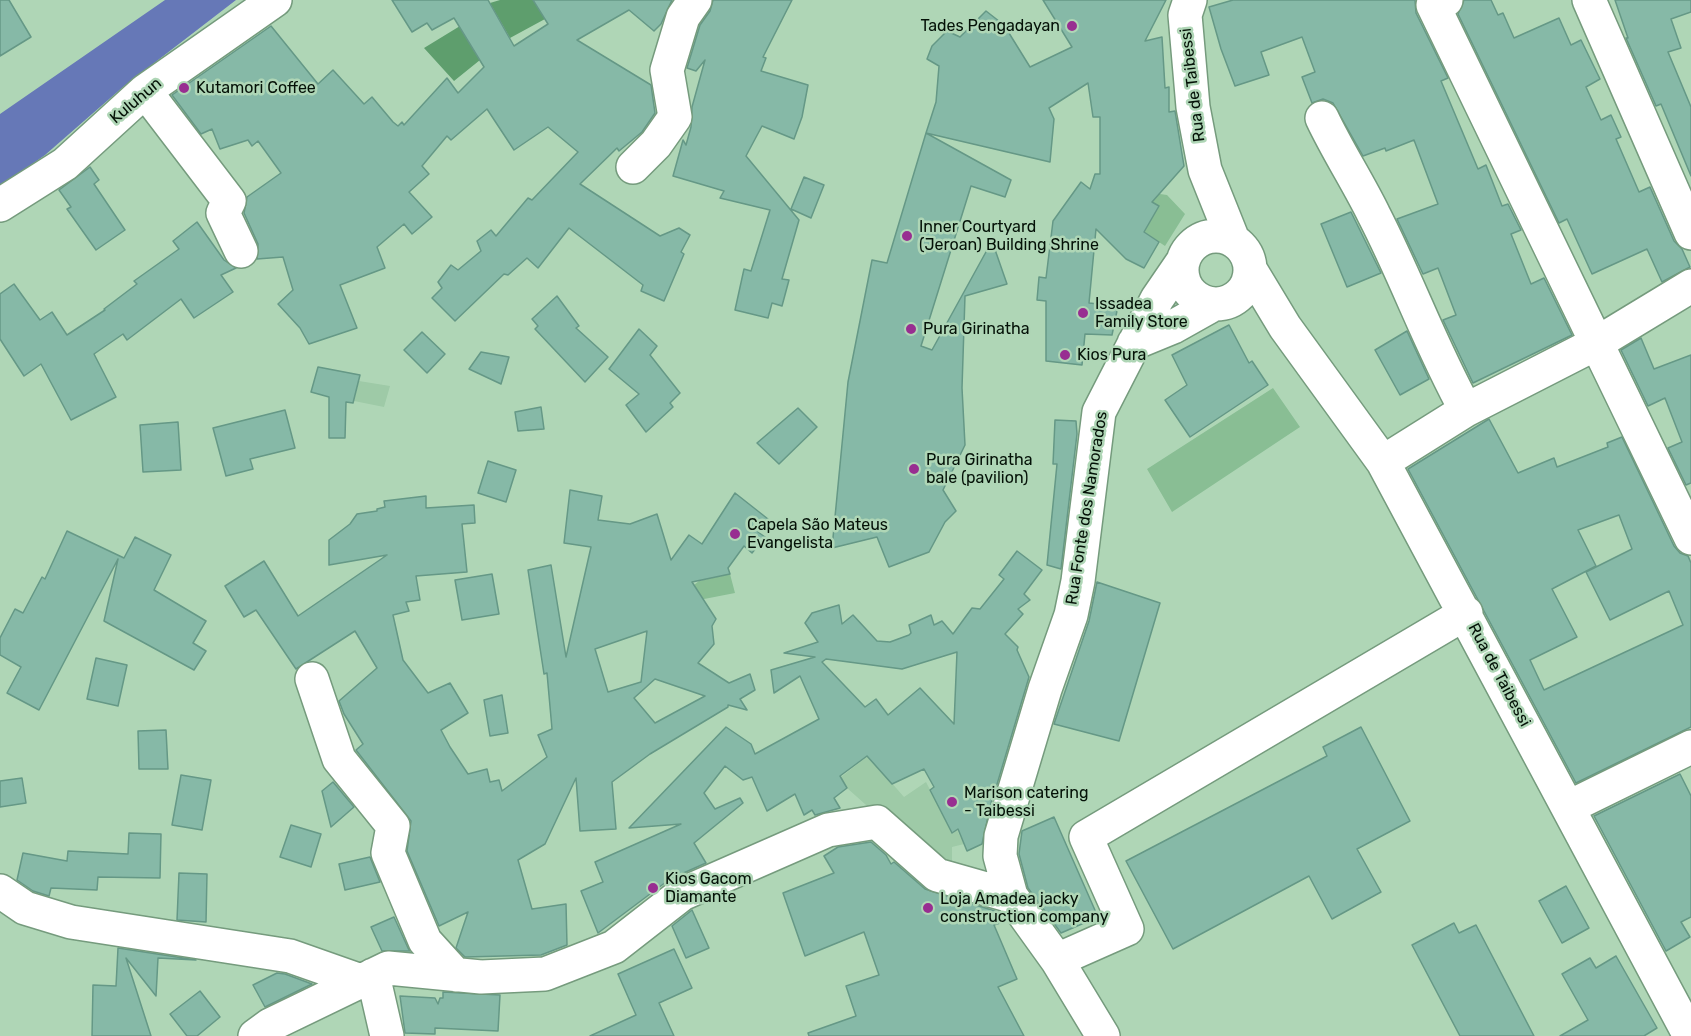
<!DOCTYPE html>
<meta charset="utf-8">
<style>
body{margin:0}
canvas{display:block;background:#afd6b6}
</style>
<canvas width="1691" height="1036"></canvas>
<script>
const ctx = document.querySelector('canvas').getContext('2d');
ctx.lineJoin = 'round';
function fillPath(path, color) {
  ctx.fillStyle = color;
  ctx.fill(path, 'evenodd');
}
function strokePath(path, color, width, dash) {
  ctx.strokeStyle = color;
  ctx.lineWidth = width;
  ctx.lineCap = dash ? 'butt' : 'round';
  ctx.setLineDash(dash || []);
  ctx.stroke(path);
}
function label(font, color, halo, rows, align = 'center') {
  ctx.font = font + ' Rubik,sans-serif';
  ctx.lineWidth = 5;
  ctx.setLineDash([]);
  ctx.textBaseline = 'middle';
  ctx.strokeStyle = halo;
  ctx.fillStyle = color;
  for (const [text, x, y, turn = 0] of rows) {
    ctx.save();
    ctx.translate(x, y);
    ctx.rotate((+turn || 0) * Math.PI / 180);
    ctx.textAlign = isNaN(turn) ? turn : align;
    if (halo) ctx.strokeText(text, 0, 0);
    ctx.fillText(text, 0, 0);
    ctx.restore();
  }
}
fillPath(new Path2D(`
 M359 381 390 386 384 407 354 401Z
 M877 749 883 773 904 797 926 782 952 833 957 830 964 844 952 847V865L939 870 847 788 841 777Z`), '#9ecaa7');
fillPath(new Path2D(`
 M1152 184 1160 194 1167 195 1185 214 1165 246 1144 232 1159 206 1133 190Z
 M1273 388 1300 427 1172 512 1147 469Z
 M730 574 735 593 699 600 694 585 699 581Z`), '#89be94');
fillPath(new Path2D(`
 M500 0H533L545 19 510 38 490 3Z
 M460 26 480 60 454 81 424 48Z`), '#5e9e6d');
fillPath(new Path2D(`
 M165 0H236L123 87 45 155 0 187V114Z`), '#6678b7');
const building = new Path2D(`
 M0 0H9L31 37 0 56Z
 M392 0H488L514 46 548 24 533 0H672L661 24 654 31 629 10 577 40 651 85 655 113 642 132 619 151 617 148 580 184 660 236 679 228 690 235 681 252 684 254 664 301 641 291 643 285 569 228 538 268 527 258 508 275 504 274 455 321 432 298 442 288 438 282 451 265 458 270 481 251 477 241 491 230 496 236 528 198 532 200 578 152 548 127 514 150 487 109 451 140 447 136 422 166 429 174 409 192 432 217 412 234 404 224 377 247 385 268 340 285 357 328 309 344 300 328 278 304 293 290 283 257 257 259 258 244 244 213 247 197 281 173 258 141 252 146 248 140 220 149 212 129 201 134 172 95 271 26 318 84 333 70 364 104 372 97 393 122 398 126 402 122 404 125 447 78 458 93 484 67 454 18 432 30 427 23 412 32Z
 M713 0H792L763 57 766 58 761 71 808 85 802 117 794 139 762 126 746 156 799 220 782 279 789 280 782 306 772 303 768 318 735 310 744 269 751 271 770 210 720 198 724 191 673 176 683 140 686 145 691 127 692 107 705 60 696 71 687 68 700 25 710 11Z
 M1043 0H1166L1145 41 1162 37 1165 88 1169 87V112L1175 111 1184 166 1152 202 1159 206 1144 232 1159 242 1144 268 1126 259 1096 229 1089 303 1118 306 1112 335 1085 334 1082 365 1046 361V301L1037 300 1039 277 1046 278 1053 221 1081 182 1090 189 1095 174H1100V117H1093L1088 83 1049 108 1054 119 1050 162 926 133 1011 180 1005 197 971 186 921 346 932 350 992 241 1007 284 965 296 962 388 965 445 943 490 956 511 945 522 929 552 889 567 877 537 832 548 848 382 872 260 887 263 926 133 936 102 939 66 927 59 932 46 947 31 960 37 986 11 1004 25 1030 67 1072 47Z
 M1233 0H1415L1416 13 1448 78 1441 81 1478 169 1486 165 1502 206 1508 204 1521 230 1511 234 1531 284 1544 278 1572 335 1473 383 1443 320 1456 315 1438 268 1423 274 1397 219 1438 204 1414 140 1386 151 1385 148 1363 156 1333 103 1323 99 1312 103 1302 77 1315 72 1302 37 1261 52 1269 75 1235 86 1221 49 1209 7Z
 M1464 0H1491L1498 15 1503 13 1514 38 1559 18 1571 45 1581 40 1600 79 1586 87 1601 120 1611 115 1621 137 1616 139 1639 192 1650 187 1674 241 1682 249 1690 267 1662 282 1647 249 1592 274 1567 219 1559 223 1458 14Z
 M1615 0H1691V12L1671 19 1681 48 1668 52 1691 107V176L1661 104 1656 106 1626 38H1628Z
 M90 167 99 180 94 184 125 230 96 250 67 209 71 207 59 190Z
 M804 177 824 185 811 218 791 209Z
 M1351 212 1381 273 1347 287 1321 224Z
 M197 222 224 260 236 268 221 275 233 292 194 318 181 299 127 340 123 334 94 354 116 397 71 420 41 364 24 376 0 339V294L14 284 40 320 52 312 67 335 105 310 104 309 137 284 134 281 179 249 173 241Z
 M557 296 579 326 576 328 608 357 585 382 535 329 538 326 532 319Z
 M1229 325 1249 363 1252 361 1268 385 1190 437 1165 400 1187 385 1172 355Z
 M639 329 657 346 650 355 680 393 670 403 673 407 646 432 626 405 639 394 609 369Z
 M1407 331 1429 379 1400 395 1375 350Z
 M422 332 445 354 427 373 404 350Z
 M1641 338 1654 369 1691 355V483L1686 485 1668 448 1682 442 1665 398 1648 406 1621 350Z
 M481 352 509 357 501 384 469 369Z
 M318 367 360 375 353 403 346 402 345 438H329V397L311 392Z
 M541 407 544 429 518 431 515 412Z
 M798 408 817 427 779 464 757 443Z
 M285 410 295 448 250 459 253 469 226 476 213 428Z
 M1489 419 1518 473 1554 458 1557 467 1608 447 1607 443 1622 437 1674 546 1680 553 1688 556 1691 563V727L1576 783 1408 469ZM1619 515 1632 549 1586 572 1610 620 1669 591 1683 625 1544 690 1530 660 1577 637 1552 589 1596 566 1578 530Z
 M1055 420 1076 421 1077 434 1061 569 1047 565 1057 464H1053Z
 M178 422 181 470 143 472 140 425Z
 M488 461 516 470 506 502 478 493Z
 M570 490 602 496 598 520 630 524 657 514 671 560 689 535 702 544 735 493 768 519 758 532 765 537 752 553 744 546 728 568 730 574 692 582 716 619 712 626 714 644 698 663 729 683 750 674 755 690 740 699 747 710 728 705V707L650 754 612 782 616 829 580 831 576 778 545 844 518 860 532 909 566 904 567 945 541 955 465 957 456 948 468 912 439 926 407 851 411 821 356 750 363 744 344 714 339 701 377 668 355 631 296 669 256 610 244 617 225 586 264 561 298 616 387 555 329 565V540L350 524 357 514 377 511V509L385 507 384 501 426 496V508L474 505 475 523 462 524 467 572 416 576 420 600 406 602 409 611 393 615 403 660 428 693 450 683 468 713 441 730 450 747 468 774 487 769 490 782 499 780 502 791 547 757 538 735 552 729 547 673 544 674 528 570 551 565 566 657 591 547 564 543ZM647 631 641 682 608 692 595 649ZM655 679 705 696 655 723 634 698Z
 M67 531 124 558 135 537 171 555 154 590 206 621 193 643 206 651 194 670 104 621 118 559 39 710 7 693 21 667 0 655V638L15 609 23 613 42 577 45 579Z
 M1017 551 1042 570 1024 594 1030 600 1018 609 1023 614 1005 634 1018 647 1017 650 1029 677 995 791 991 792 992 799 982 844 967 851 958 829 952 833 930 790 934 787 924 769 892 784 867 756 840 776 847 788 834 798 840 808 815 815 812 810 804 815 795 794 767 811 752 777 743 780 725 766 704 793 715 809 740 798 743 803 694 843 706 863 670 879 598 933 581 891 603 882 595 862 681 824 629 828 726 727 751 744 755 754 819 719 800 676 774 693 771 670 815 657 784 653 818 642 805 623 812 613 839 605 842 624 853 615 877 641 890 642 909 635 911 633 909 625 931 615 934 625 942 621 953 634 972 608 980 609 1004 579 999 575ZM957 652 954 724 920 688 888 715 876 699 865 707 822 662 826 659 902 669Z
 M492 574 499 614 462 620 455 580Z
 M1097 582 1160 603 1119 741 1054 724 1089 621Z
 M96 658 127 665 118 706 87 699Z
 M502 695 508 733 490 736 484 700Z
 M1361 727 1410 821 1357 849 1381 892 1332 919 1309 876 1173 949 1126 861 1327 756 1323 747Z
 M166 730 168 769H139L138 731Z
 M1680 774 1691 796V917L1681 922 1690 937 1666 951 1594 816Z
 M181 775 211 780 202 830 172 825Z
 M22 778 26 803 0 807V781Z
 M333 782 354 807 331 827 322 791Z
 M1054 817 1098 917 1061 933 1028 888 1019 854 1022 831Z
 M291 825 321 834 311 867 280 857Z
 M129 833 161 834 160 878 98 877 97 890 51 888 49 896 33 891 17 880 23 853 67 861 68 851 128 854Z
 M871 842 886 855 891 864 894 862 925 889 998 912 1003 922 994 925 1017 979 998 987 1024 1036H809L808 1033 856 1016 846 986 879 975 864 932 805 956 783 893 834 873 824 856 838 847Z
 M370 857 380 882 345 890 339 864Z
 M179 873 207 874 206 922 177 920Z
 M1566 886 1589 928 1562 943 1539 901Z
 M692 910 709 948 686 958 672 926Z
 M394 917 408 948 410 951H382L371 927Z
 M1454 923 1459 933 1476 925 1534 1036H1460L1412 945Z
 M118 948 196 960 158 958 156 996 126 958 151 1036H92L93 985 116 986Z
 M674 949 692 988 659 1003 674 1036H590L636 1015 618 974Z
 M1616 956 1657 1028 1644 1036H1560L1588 1020 1562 974 1590 958 1596 968Z
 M277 973 285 974 312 984 265 1007 253 985Z
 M200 991 220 1017 197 1036H187L170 1014Z
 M443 992 500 995 498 1031 435 1028V1034L405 1033 400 996 435 998 438 1004 440 998H443Z`);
fillPath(building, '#86b9a7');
strokePath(building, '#659886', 1.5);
const minor = new Path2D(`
 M1190 0 1185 15 1193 107 1205 170 1233 240
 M1446 0 1433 5 1691 538
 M1589 0 1691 233
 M145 91 229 201 223 213 241 251
 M1322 118C1338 152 1358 182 1374 215 1407 279 1431 347 1466 410
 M633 167 656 144 675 117 667 70 683 17 695 0
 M0 205 65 164 145 91 275 0
 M1182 270a34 34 0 1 1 68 0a34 34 0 1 1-68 0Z
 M1250 269 1285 327 1383 462 1690 1036
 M1134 343 1173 327 1214 304
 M1383 462 1466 410 1597 343 1691 286
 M312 679 339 759 393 826 388 853 425 941 456 975
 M1569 807 1691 747
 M0 891 25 908 71 922 290 956 361 981
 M1057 960 1127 929 1086 837 1466 613
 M373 975 387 1036
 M255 1036 270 1025 388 968 481 977 545 974 614 947 682 894 828 830 877 822 937 875 1011 896
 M1103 1036 1057 960 1011 896 1000 856 1001 836 1045 689 1071 615 1078 581 1099 412 1157 299 1183 261`);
strokePath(minor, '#759b7d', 36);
strokePath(minor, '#fff', 33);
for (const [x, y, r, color] of [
 [1072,26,6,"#982e91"],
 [184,88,6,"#982e91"],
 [907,236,6,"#982e91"],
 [1083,313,6,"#982e91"],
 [911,329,6,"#982e91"],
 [1065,355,6,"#982e91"],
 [914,469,6,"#982e91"],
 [735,534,6,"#982e91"],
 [952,802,6,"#982e91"],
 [653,888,6,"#982e91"],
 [928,908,6,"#982e91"]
]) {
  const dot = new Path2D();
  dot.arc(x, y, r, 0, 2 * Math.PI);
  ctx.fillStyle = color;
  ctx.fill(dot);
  strokePath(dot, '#afd6b6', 2);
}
label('16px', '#041107', '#afd6b6', [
 ["Tades Pengadayan",1060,26,"right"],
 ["Kutamori Coffee",196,88],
 ["Inner Courtyard",919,227],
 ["(Jeroan) Building Shrine",919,245],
 ["Issadea",1095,304],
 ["Family Store",1095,322],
 ["Pura Girinatha",923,329],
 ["Kios Pura",1077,355],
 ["Pura Girinatha",926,460],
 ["bale (pavilion)",926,478],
 ["Capela São Mateus",747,525],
 ["Evangelista",747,543],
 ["Marison catering",964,793],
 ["- Taibessi",964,811],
 ["Kios Gacom",665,879],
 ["Diamante",665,897],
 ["Loja Amadea jacky",940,899],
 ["construction company",940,917]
], 'left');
label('16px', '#041107', '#afd6b6', [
 ["Rua de Taibessi",1193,85,-97],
 ["Kuluhun",136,101,-40],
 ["Rua Fonte dos Namorados",1087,508,-81],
 ["Rua de Taibessi",1499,675,62]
]);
</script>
